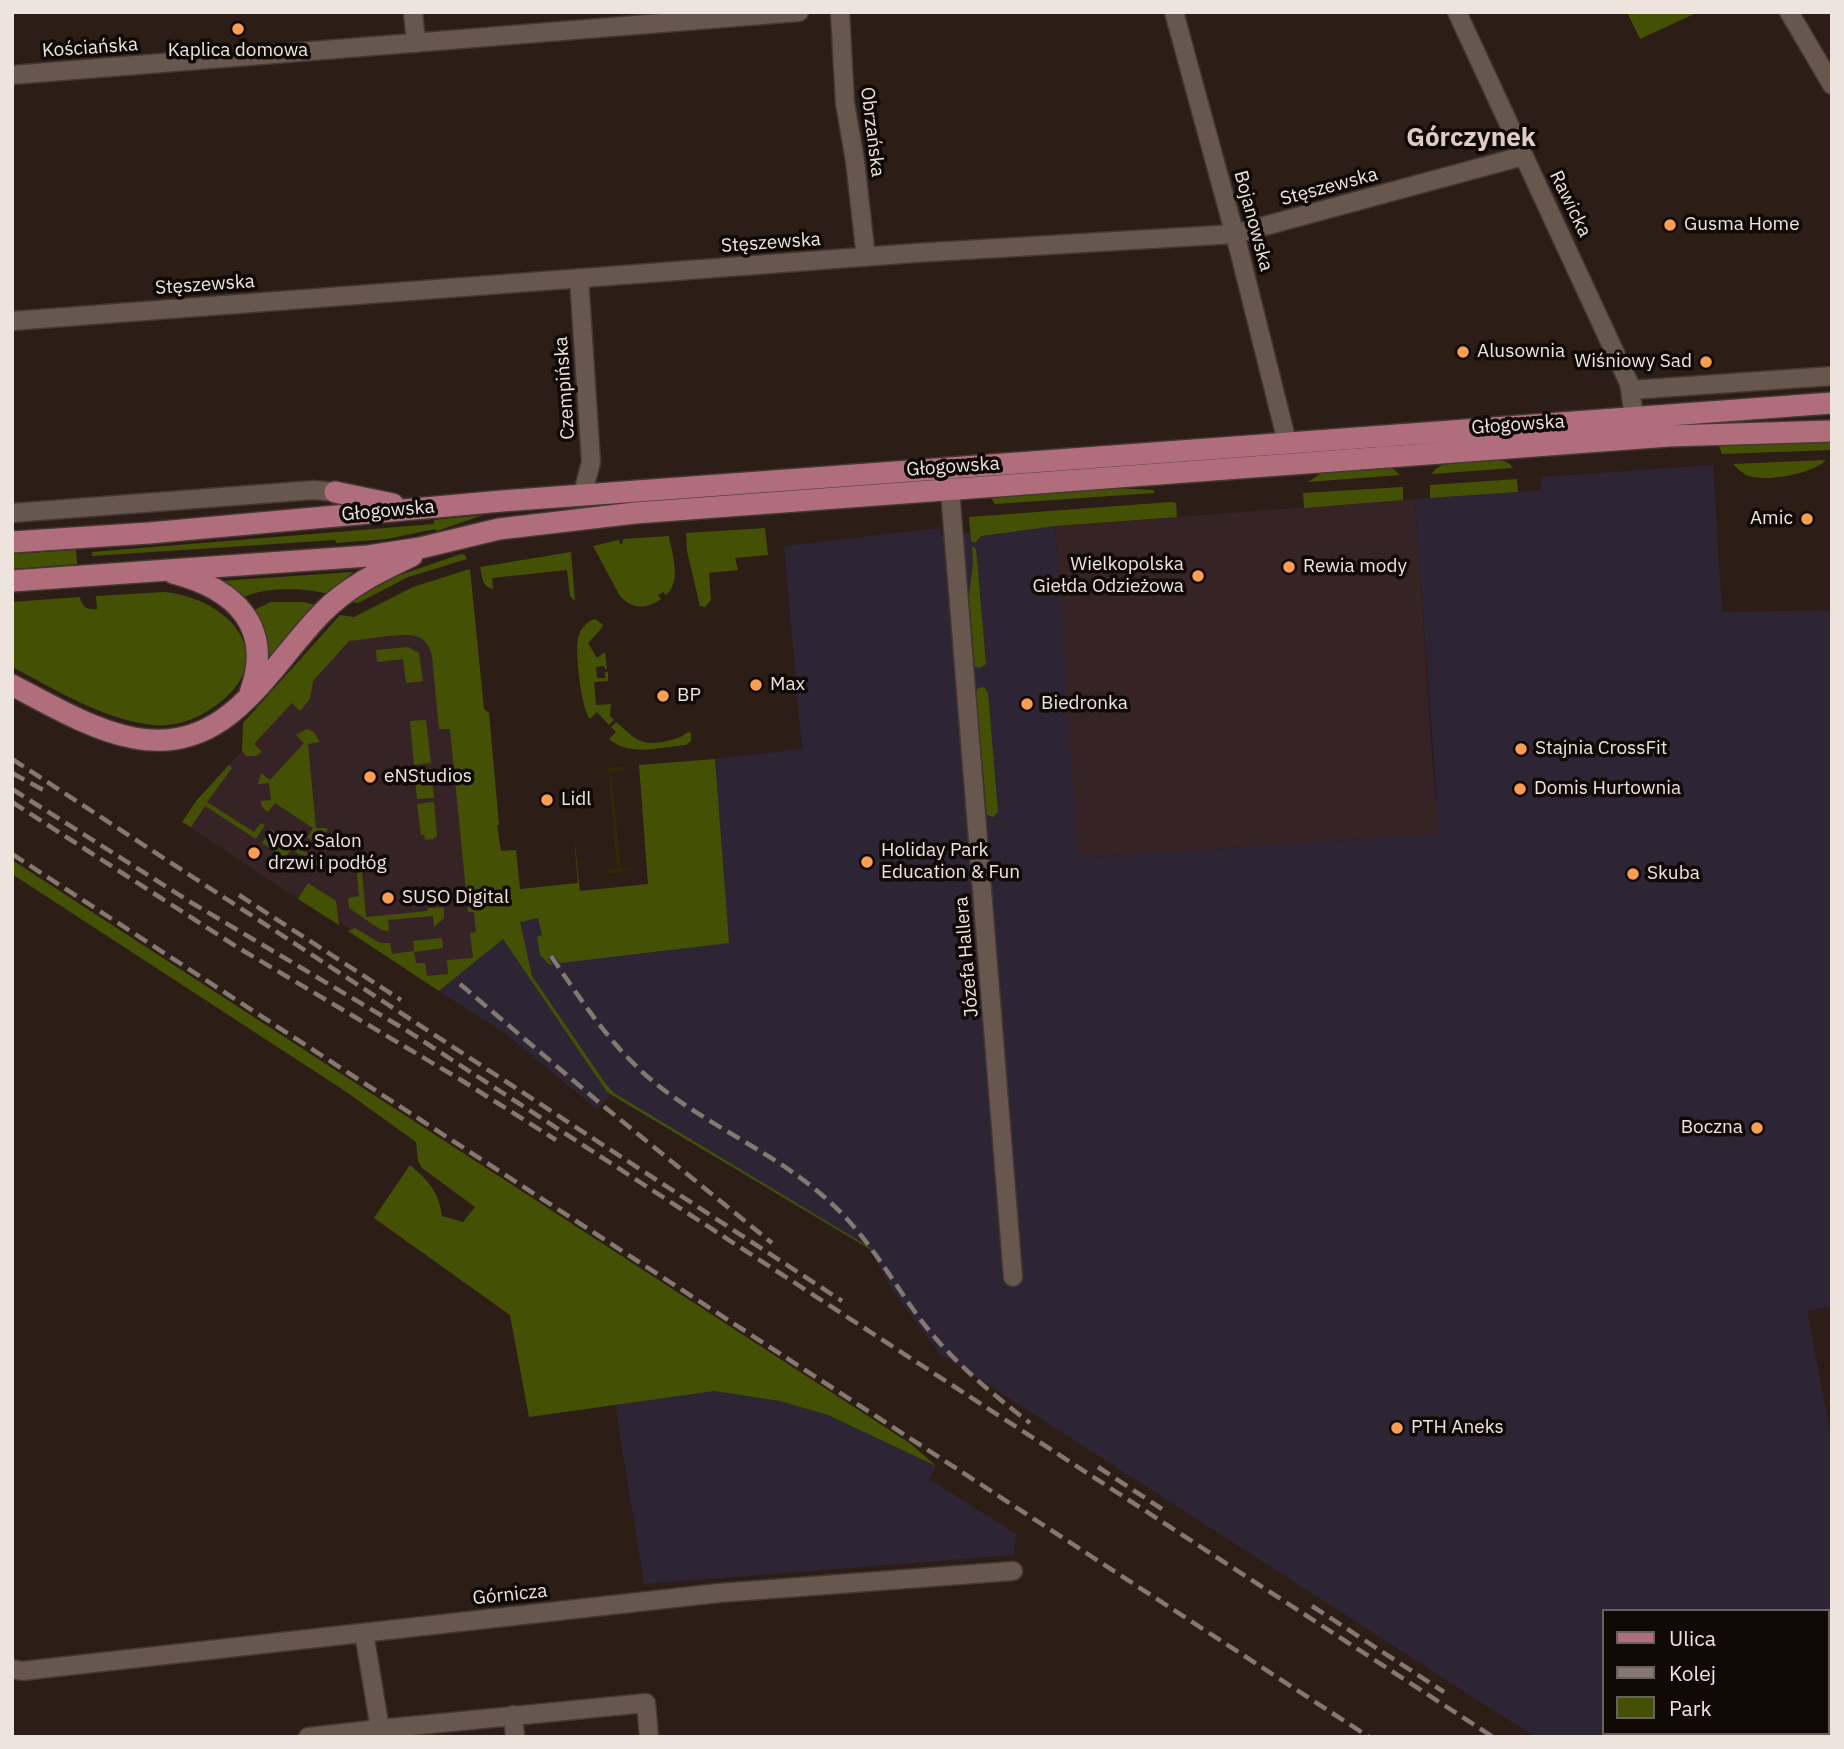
<!DOCTYPE html>
<meta charset="utf-8">
<style>
body{margin:0}
#map{position:relative;width:1844px;height:1749px;overflow:hidden;background:#2c1e16;font-family:"IBM Plex Sans",sans-serif}
canvas{display:block}
.frame{position:absolute;inset:0;border:14px solid #eee4de;pointer-events:none}
.legend{position:absolute;left:1602px;top:1609px;width:228px;height:126px;box-sizing:border-box;background:#100906;border:2px solid #69615c;margin:0;padding:9px 12px;list-style:none;font-size:21px;color:#eee4de}
.legend li{display:flex;align-items:center;gap:14px;height:35px}
.legend b{width:35px;border:2px solid #69615c}
</style>
<div id="map">
<canvas width="1844" height="1749"></canvas>
<div class="frame"></div>
<ul class="legend">
<li><b style="height:9px;background:#b06e7c"></b>Ulica</li>
<li><b style="height:9px;background:#847871"></b>Kolej</li>
<li><b style="height:19px;background:#445105"></b>Park</li>
</ul>
</div>
<script>
const ctx = document.querySelector('canvas').getContext('2d');
ctx.lineJoin = 'round';
function fillPath(path, color) {
  ctx.fillStyle = color;
  ctx.fill(path, 'evenodd');
}
function strokePath(path, color, width, dash) {
  ctx.strokeStyle = color;
  ctx.lineWidth = width;
  ctx.lineCap = dash ? 'butt' : 'round';
  ctx.setLineDash(dash || []);
  ctx.stroke(path);
}
function label(font, color, halo, rows, align = 'center') {
  ctx.font = font + ' "IBM Plex Sans",sans-serif';
  ctx.lineWidth = 7;
  ctx.setLineDash([]);
  ctx.textBaseline = 'middle';
  ctx.strokeStyle = halo;
  ctx.fillStyle = color;
  for (const [text, x, y, turn = 0] of rows) {
    ctx.save();
    ctx.translate(x, y);
    ctx.rotate((+turn || 0) * Math.PI / 180);
    ctx.textAlign = isNaN(turn) ? turn : align;
    if (halo) ctx.strokeText(text, 0, 0);
    ctx.fillText(text, 0, 0);
    ctx.restore();
  }
}
fillPath(new Path2D(`
 M1415 499 1435 798H1437L1439 834 1077 858 1055 526Z
 M429 581 503 939 440 989 300 896 298 899 182 822 197 800 359 622Z`), '#362326');
fillPath(new Path2D(`
 M1713 465 1722 612 1832 610V1306L1807 1311 1832 1441V1737H1535L939 1353 894 1292 869 1249 611 1095 597 1109 506 1034 439 991 503 939 500 904 728 943 715 759 802 749 784 546 940 528 941 535 1055 526 1078 858 1439 834 1415 499 1541 490V477ZM1604 1611H1828V1733H1604Z
 M714 1391 780 1401 828 1415 936 1466 929 1479 1016 1534 1014 1555 644 1584 615 1404Z`), '#2d2534');
fillPath(new Path2D(`
 M1627 12H1694V14L1640 39Z
 M1829 441 1832 442 1831 450 1722 454 1719 446 1721 444Z
 M1500 459 1510 464 1513 468 1432 474C1438 458 1484 460 1500 459Z
 M1826 460C1813 474 1763 483 1746 475 1741 472 1737 468 1733 464Z
 M1391 467 1400 475 1308 482 1323 472Z
 M1517 479 1518 492 1430 498V485Z
 M1403 487V500L1304 508 1303 493Z
 M1113 488 1154 490V493L995 504 990 497Z
 M1171 502 1176 503 1177 517 1055 526 981 536 975 543 971 541 969 517Z
 M483 515 437 531 435 529 387 539 336 543 335 540 92 556V552L434 524V520Z
 M765 528 768 555 735 558 738 570 709 573 711 600 705 607 700 606 687 551 686 533Z
 M669 536C672 554 682 582 666 595L663 592 658 595 661 599C646 609 633 610 620 596L593 546 619 540 620 544 623 543V539Z
 M972 546 976 549 986 664 980 668 975 667 969 597 973 563Z
 M76 550 77 564 12 569V554Z
 M571 552 575 601 570 596 567 570 492 578 493 589C482 587 482 576 480 567Z
 M461 554 465 555 467 559 408 577 358 603 350 602 397 576Z
 M470 569 484 709 489 713 499 825H497L501 851 516 850 520 889 578 883 574 837 580 891 648 884 639 765 715 759 729 943 560 963 553 954 548 958 553 965 549 964 540 955 537 937 542 935 538 918 520 922 532 976 605 1083 614 1093 869 1247 873 1251 607 1092 503 939 439 991 348 931 355 928 380 943H390L392 954 414 951 413 941 442 938 443 948 414 952 416 963H425L427 976 448 974 447 960 473 958 470 933 476 932 474 912H468L450 729H439L432 656C430 648 427 641 419 637 405 631 365 640 349 641L313 681 310 699 300 711 292 703 254 744 262 752 256 756H246L242 750 243 723 340 615 354 617 413 587Z
 M353 572 328 594C307 588 262 586 243 598L220 581Z
 M164 592C235 599 284 664 209 710 192 721 173 727 153 725 104 720 57 690 14 668L12 665V602L80 597C81 607 88 610 97 609L96 596Z
 M271 602H303L316 605 269 660 266 634 254 610Z
 M595 619 603 625 601 629 588 643 597 658 605 652 607 669H605L604 666 596 667 597 678H605V672H608V681L594 682 596 705 611 704 610 716 614 720 609 725 597 712 590 719C581 708 575 653 578 638 580 629 587 621 595 619Z
 M408 647 419 653 423 681 406 683 403 659 377 662 376 650Z
 M984 687 988 693 998 812 993 817 987 815 976 692 978 688Z
 M426 720 431 763 414 765 410 721Z
 M616 722C624 728 634 740 644 742 657 745 679 740 688 732L691 733V741L686 745C661 747 629 757 609 739L616 732 611 727Z
 M307 729 314 732 320 742 308 744 316 828H328L324 837 314 841 307 838 313 828 275 803 268 812 263 808 260 801 271 800 269 783 258 784 261 773 270 780 304 743 296 735Z
 M229 765 232 768 207 802 254 832 261 823 265 825 256 839 205 806 191 827 182 822 197 800Z
 M431 768 434 798 417 799 414 769Z
 M434 802 437 836 433 839 425 840 424 835H421L417 804Z
 M271 829 322 863 319 867 291 849 285 858 262 843Z
 M12 860 911 1444 936 1466 828 1415 780 1401 714 1391 529 1417 510 1315 374 1218 410 1165C428 1180 439 1192 442 1216L463 1222 475 1207 422 1168 418 1161 416 1142 345 1091 12 874Z
 M357 872H362L366 917 427 911 428 908 444 907V918L434 927 433 916 388 920 389 931 381 930 349 908 348 898 359 896Z
 M308 883 336 901 339 925 298 899Z`), '#445105');
fillPath(new Path2D(`
 M624 766V770L611 772 621 868H632V870L608 874 606 870 617 868 608 768Z`), '#302807');
const minor = new Path2D(`
 M413 12 416 43
 M840 12 845 103 855 161 866 257
 M1174 12 1239 250 1287 442
 M1457 12 1629 383 1634 416
 M1789 12 1832 85
 M12 75 799 12
 M579 278 591 462 585 485V494
 M12 321 915 253 1235 234 1523 156
 M1631 390 1832 376
 M949 478 1013 1277
 M12 513 314 490 335 492
 M364 1633 380 1729 646 1703 649 1737
 M12 1669 22 1671 719 1593 1013 1571
 M513 1715 515 1737
 M308 1737 380 1729V1737`);
const major = new Path2D(`
 M335 492 393 504
 M12 542 149 533 502 501 1832 403
 M173 573C236 589 274 627 250 693
 M12 581 368 556 420 548 499 529 635 513 1669 436 1832 431
 M12 685C50 705 92 730 134 738 228 756 267 669 322 613 347 587 380 571 412 556`);
strokePath(minor, '#443833', 21);
strokePath(major, '#443833', 24);
strokePath(minor, '#68574e', 18);
strokePath(major, '#b06e7c', 21);
strokePath(new Path2D(`
 M12 759 842 1301
 M12 773 45 791
 M12 789 192 903 406 1030 1493 1737
 M12 802 237 947 461 1080 556 1140
 M12 854 1369 1737
 M239 895 401 1000
 M551 956C586 1007 617 1056 668 1093 721 1132 783 1158 831 1203 866 1235 888 1274 915 1312 947 1357 987 1390 1030 1423
 M460 984 601 1104 772 1243
 M1098 1467 1162 1509
 M1312 1606 1444 1692`), '#847871', 4.5, [14, 7]);
for (const [x, y, r, color] of [
 [238,29,7,"#fb9e51"],
 [1670,225,7,"#fb9e51"],
 [1463,352,7,"#fb9e51"],
 [1706,362,7,"#fb9e51"],
 [1807,519,7,"#fb9e51"],
 [1289,567,7,"#fb9e51"],
 [1198,576,7,"#fb9e51"],
 [756,685,7,"#fb9e51"],
 [663,696,7,"#fb9e51"],
 [1027,704,7,"#fb9e51"],
 [1521,749,7,"#fb9e51"],
 [370,777,7,"#fb9e51"],
 [1520,789,7,"#fb9e51"],
 [547,800,7,"#fb9e51"],
 [254,853,7,"#fb9e51"],
 [867,862,7,"#fb9e51"],
 [1633,874,7,"#fb9e51"],
 [388,898,7,"#fb9e51"],
 [1757,1128,7,"#fb9e51"],
 [1397,1428,7,"#fb9e51"]
]) {
  const dot = new Path2D();
  dot.arc(x, y, r, 0, 2 * Math.PI);
  ctx.fillStyle = color;
  ctx.fill(dot);
  strokePath(dot, '#100906', 2.5);
}
label('19px', '#eee4de', '#100906', [
 ["Kościańska",90,48,-4],
 ["Obrzańska",872,132,83],
 ["Stęszewska",1329,187,-15],
 ["Rawicka",1570,204,64],
 ["Bojanowska",1253,221,75],
 ["Stęszewska",771,243,-4],
 ["Stęszewska",205,285,-4],
 ["Czempińska",565,388,-94],
 ["Głogowska",1518,425,-4],
 ["Głogowska",953,467,-4],
 ["Głogowska",388,511,-5],
 ["Józefa Hallera",967,957,-95],
 ["Górnicza",510,1595,-6]
]);
label('19px', '#eee4de', '#100906', [
 ["Kaplica domowa",238,51,"center"],
 ["Gusma Home",1684,225],
 ["Alusownia",1477,352],
 ["Wiśniowy Sad",1692,362,"right"],
 ["Amic",1793,519,"right"],
 ["Wielkopolska",1184,565,"right"],
 ["Giełda Odzieżowa",1184,587,"right"],
 ["Rewia mody",1303,567],
 ["Max",770,685],
 ["BP",677,696],
 ["Biedronka",1041,704],
 ["Stajnia CrossFit",1535,749],
 ["eNStudios",384,777],
 ["Domis Hurtownia",1534,789],
 ["Lidl",561,800],
 ["VOX. Salon",268,842],
 ["drzwi i podłóg",268,864],
 ["Holiday Park",881,851],
 ["Education & Fun",881,873],
 ["Skuba",1647,874],
 ["SUSO Digital",402,898],
 ["Boczna",1743,1128,"right"],
 ["PTH Aneks",1411,1428]
], 'left');
label('bold 26px', '#dfcbc1', '#100906', [
 ["Górczynek",1471,138]
]);
</script>
